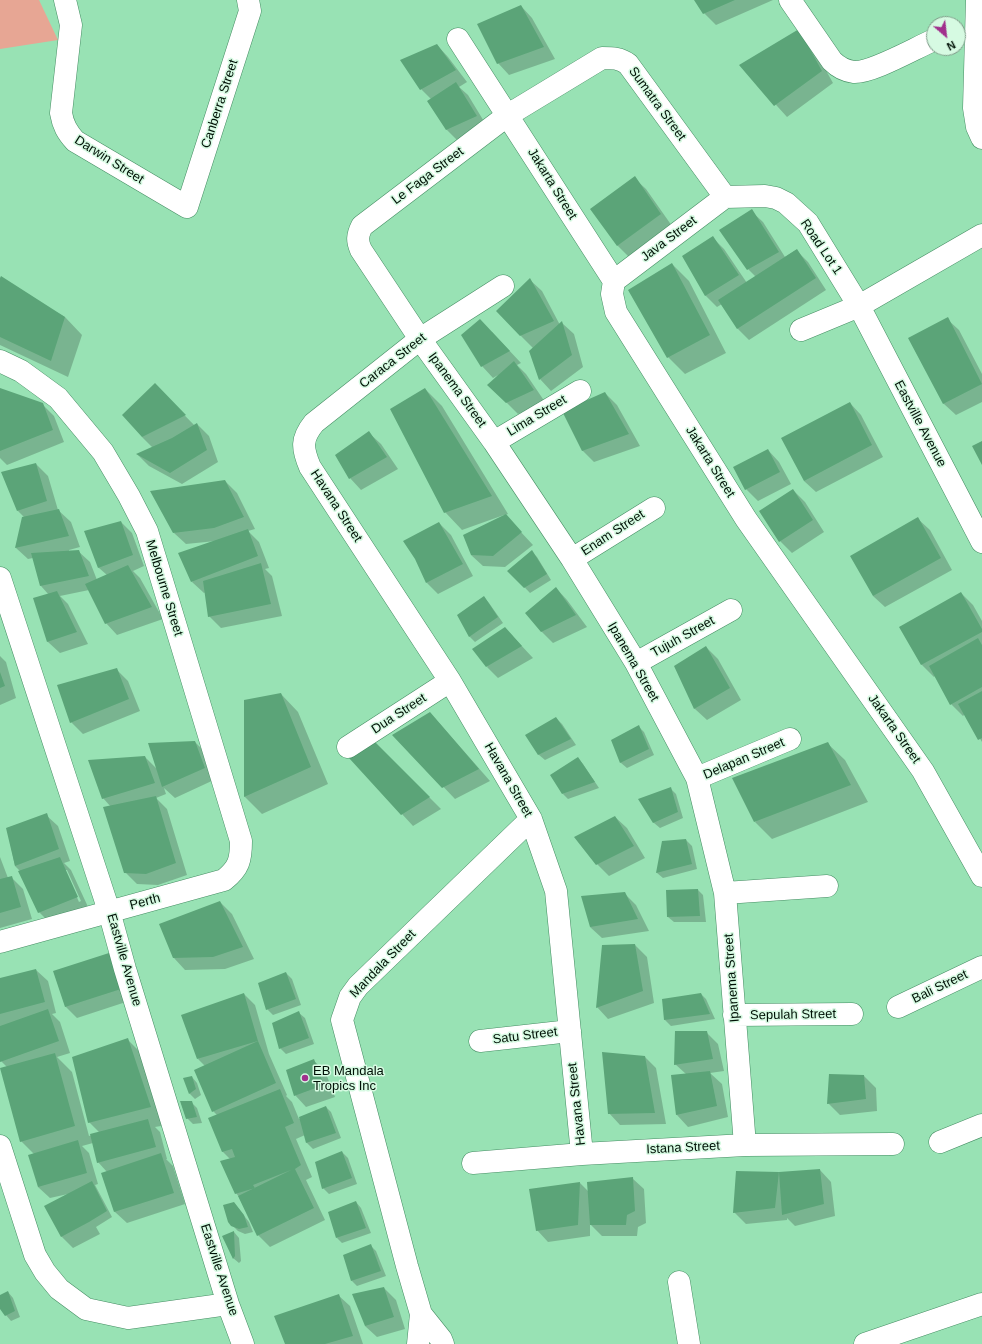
<!DOCTYPE html>
<style>
body{margin:0}
#map{position:relative;width:982px;height:1344px;overflow:hidden;background:#98e2b4;font-family:Arial,sans-serif}
canvas{display:block}
.north{position:absolute;left:926px;top:16px;width:40px;height:40px;box-sizing:border-box;background:#d6fae2;border:1px solid #809d8a;border-radius:50%;rotate:152deg;font-size:11px;font-weight:700;line-height:16px;text-align:center;color:#001106}
.north::after{content:'';display:block;margin:auto;width:14px;height:18px;background:#a1308d;clip-path:polygon(50% 0,100% 100%,50% 72%,0 100%)}
</style>
<div id="map">
<canvas width="982" height="1344"></canvas>
<div class="north">N</div>
</div>
<script>
const ctx = document.querySelector('canvas').getContext('2d');
ctx.lineJoin = 'round';
function fillPath(path, color) {
  ctx.fillStyle = color;
  ctx.fill(path, 'evenodd');
}
function strokePath(path, color, width, dash) {
  ctx.strokeStyle = color;
  ctx.lineWidth = width;
  ctx.lineCap = dash ? 'butt' : 'round';
  ctx.setLineDash(dash || []);
  ctx.stroke(path);
}
function label(font, color, halo, rows, align = 'center') {
  ctx.font = font + ' Arial,sans-serif';
  ctx.lineWidth = 3;
  ctx.setLineDash([]);
  ctx.textBaseline = 'middle';
  ctx.strokeStyle = halo;
  ctx.fillStyle = color;
  for (const [text, x, y, turn = 0] of rows) {
    ctx.save();
    ctx.translate(x, y);
    ctx.rotate((+turn || 0) * Math.PI / 180);
    ctx.textAlign = isNaN(turn) ? turn : align;
    if (halo) ctx.strokeText(text, 0, 0);
    ctx.fillText(text, 0, 0);
    ctx.restore();
  }
}
fillPath(new Path2D(`
 M0 0H39L58 40 0 49Z`), '#e7a694');
fillPath(new Path2D(`
 M695 0H773L716 25 704 13Z
 M521 6 532 18 555 59 509 75 498 63Z
 M810 42 833 83 787 117 740 65Z
 M437 45 448 57 467 82 459 87 468 95 488 128 458 141 446 129 431 99 421 89Z
 M634 178 646 189 672 226 629 257 617 245Z
 M751 211 763 222 785 257 796 250 808 262 826 290 749 340 738 329 722 304 717 307 705 295 712 237 724 249 747 283 756 277 748 269Z
 M672 264 689 281 726 353 685 374 668 357Z
 M0 280 65 317 82 335 68 377 0 345Z
 M530 280 542 291 560 325 562 323 574 334 583 367 551 391 540 379 533 348 521 336Z
 M947 319 959 330 982 374V402L956 415 944 404 909 339Z
 M492 332 521 363 517 365 526 374 545 402 518 414 489 385 498 375 493 378 482 366Z
 M155 385 195 426 197 424 209 436 218 462 182 484 149 466 138 455 153 448 142 437Z
 M0 389 42 404 54 416 64 442 7 465 0 458Z
 M425 389 442 406 508 514 505 515 533 545 505 567 483 566 471 555 504 516V515L462 530 445 512Z
 M605 393 617 405 640 446 594 462 582 450Z
 M850 403 861 415 883 457 816 492 804 481Z
 M369 433 381 444 398 469 361 490 350 478Z
 M768 450 779 462 791 484 758 501 746 489Z
 M36 464 48 476 58 510 71 522 80 547 69 550V551H78L90 562 97 580 107 575 99 568 85 532 121 522 132 533 144 566 133 571 140 578 163 619 117 635 106 623 89 590 60 596 68 604 88 644 60 653 48 642 35 599 49 595 41 586 33 558 28 559 16 548 25 518 18 511Z
 M225 481 237 493 255 529 248 531 259 542 269 568 265 569 272 576 282 616 221 628 209 616 206 592 204 593 192 582 216 541 186 544 174 533Z
 M793 490 805 502 824 532 792 553 780 541Z
 M918 519 930 530 952 570 885 607 873 596Z
 M439 523 451 535 473 576 438 594 427 583Z
 M532 552 537 557 551 580 530 593 509 571Z
 M556 588 567 600 587 627 553 643 541 631Z
 M961 593 973 605 982 621V742L965 714 963 716 951 704 935 676 934 677 922 665 900 627Z
 M484 597 489 603 503 623 475 642 469 636Z
 M505 628 533 658 498 678 487 667Z
 M706 647 718 659 741 700 707 720 695 709 676 666Z
 M0 656 6 662 16 698 0 705Z
 M116 669 128 681 140 711 83 734 71 722Z
 M281 694 298 712 328 784 262 814 245 797V701Z
 M430 713 441 725 490 781 455 799 394 735Z
 M556 718 562 724 576 745 545 760 539 755 527 736Z
 M639 727 644 732 654 755 627 768 621 763 612 741Z
 M373 741 441 809 413 826 402 814Z
 M195 742 207 754 216 779 175 798 164 788 166 794 156 798 167 809 187 875 158 885 137 884 125 872 111 807 103 798 145 757 157 769Z
 M827 743 845 760 868 802 772 839 755 822Z
 M578 758 583 764 599 788 568 799 563 794Z
 M670 788 676 794 683 818 660 828 654 823 640 800Z
 M46 815 58 826 70 861 64 863 71 870 89 909 51 924 39 912 20 871 15 866 7 828ZM65 870H67L81 901 79 902Z
 M615 817 627 828 645 858 609 876 597 864Z
 M686 840 692 846 697 869 663 878 657 873 663 842Z
 M0 857 8 878 11 877 23 889 32 919 0 928Z
 M698 890 703 895 706 922H674L668 917Z
 M624 893 636 905 649 931 602 938 590 927Z
 M220 902 232 914 254 959 225 969 185 970 174 958Z
 M635 945 647 957 654 1003 608 1019 597 1007Z
 M109 954 121 966 132 1000 77 1018 65 1006Z
 M36 970 48 981 56 1013 52 1014 60 1022 70 1053 57 1057 72 1072 89 1136 100 1133 89 1122 127 1039 145 1057 167 1125 155 1127 160 1132 167 1159H166L173 1166 185 1204 127 1223 115 1212 107 1172 98 1162 93 1143 82 1146 89 1153 98 1184 95 1185 112 1217 96 1227 100 1234 73 1248 62 1237 46 1206 68 1194 50 1198 38 1187 34 1154 21 1141 7 1067 1 1061 0 1058V979Z
 M286 973 292 979 301 1005 273 1015 267 1009Z
 M244 994 255 1005 269 1054 287 1095 286 1096 292 1102 299 1119 326 1107 331 1112 341 1138 313 1149 307 1143 305 1135 296 1139 312 1177 306 1180 325 1220 270 1247 258 1235 239 1197 236 1193 230 1159 222 1151 217 1115 213 1111 205 1066 198 1059Z
 M701 994 706 999 715 1019 671 1026 665 1020 663 1000Z
 M299 1013 305 1018 314 1044 286 1054 280 1048Z
 M706 1032 718 1044 724 1071 710 1073 722 1084 728 1117 688 1127 677 1115 672 1076 686 1074 675 1064Z
 M645 1057 656 1068 666 1124 620 1125 609 1113Z
 M313 1060 325 1071 335 1097 306 1107 295 1095Z
 M864 1076 876 1088 877 1111 840 1115 828 1103Z
 M192 1077 197 1083 201 1095 195 1099 190 1094 184 1079Z
 M191 1102 197 1108 202 1123 193 1124 187 1118Z
 M342 1152 348 1158 357 1184 329 1194 323 1188Z
 M820 1170 831 1182 835 1216 795 1226 787 1218V1220L746 1224 734 1212 779 1173Z
 M632 1178 644 1189 646 1223 638 1227 637 1236H602L590 1224V1236L548 1242 537 1230 580 1183 589 1192Z
 M356 1202 361 1208 371 1233 342 1243 337 1238Z
 M234 1203 249 1222 253 1232 245 1234 238 1231 232 1225Z
 M234 1232 239 1238 241 1261 239 1263 233 1258Z
 M370 1245 376 1251 386 1276 357 1286 352 1281Z
 M384 1288 396 1300 405 1329 377 1337 365 1326Z
 M8 1292 13 1298 20 1317 11 1321 0 1308V1296Z
 M338 1295 350 1306 363 1344H286Z`), '#0003');
fillPath(new Path2D(`
 M694 0H735L703 14Z
 M521 5 544 47 497 64 477 24Z
 M799 29 822 71 774 106 739 65Z
 M437 44 456 70 420 90 400 60Z
 M456 82 477 116 446 130 427 101Z
 M635 176 661 214 617 246 590 209Z
 M752 209 779 252 747 270 719 230Z
 M713 236 739 275 705 296 682 256Z
 M797 249 816 278 737 329 718 300Z
 M672 263 710 335 667 358 628 290Z
 M1 276 65 317 51 361 0 337V278Z
 M530 278 554 321 520 336 496 311Z
 M948 317 982 384 943 404 908 338Z
 M480 319 510 351 481 367 461 335Z
 M562 321 572 355 539 380 529 351Z
 M514 361 534 390 506 403 487 385Z
 M155 383 186 415 142 437 122 415Z
 M0 388 43 403 53 430 0 451Z
 M425 388 492 496 444 513 390 409Z
 M605 392 629 434 582 451 562 411Z
 M850 402 872 445 804 481 781 438Z
 M197 423 207 450 170 473 136 454 172 438Z
 M369 431 387 457 349 479 335 455Z
 M982 441V465L972 446Z
 M768 449 780 472 745 490 733 467Z
 M36 463 47 501 17 511 1 472Z
 M225 480 244 517 214 528 173 533 150 491Z
 M793 489 813 520 779 542 759 511Z
 M59 509 69 536 15 548 22 517Z
 M506 514 522 532 493 556 471 555 463 535Z
 M918 517 941 558 873 596 850 556Z
 M121 521 133 555 98 568 84 531Z
 M439 522 463 564 426 583 415 559 403 541Z
 M248 529 258 556 191 582 178 553Z
 M79 550 89 576 40 586 31 553Z
 M532 550 547 574 524 588 507 571Z
 M261 563 271 604 208 617 203 581Z
 M128 565 152 607 105 624 85 584Z
 M556 587 576 615 541 632 525 613Z
 M57 591 77 632 47 642 33 598Z
 M961 592 982 629V632L921 665 899 627Z
 M484 596 498 617 469 637 457 615Z
 M505 627 522 646 486 667 472 649Z
 M978 638 982 645V687L950 705 929 666Z
 M706 646 730 688 694 709 674 666Z
 M117 668 129 699 70 723 57 685Z
 M0 672 5 686 0 688Z
 M982 691V738L978 740 958 704Z
 M281 693 311 767 244 797V700Z
 M430 712 479 769 442 788 392 735Z
 M556 717 571 739 538 755 525 735Z
 M639 725 649 749 620 763 611 740Z
 M373 740 430 797 401 815 349 758Z
 M195 741 205 768 162 787 148 743Z
 M828 742 851 785 754 822 732 778Z
 M145 756 155 783 102 799 88 760Z
 M578 757 595 782 562 794 550 775Z
 M671 787 678 812 653 823 638 799Z
 M156 796 176 863 146 874 124 873 103 807Z
 M47 813 59 849 15 866 6 828Z
 M615 816 634 846 596 865 574 837Z
 M686 839 692 864 656 873 662 841Z
 M60 857 78 897 38 913 18 871Z
 M12 876 21 907 0 913V879Z
 M698 889 700 916 667 917 666 890Z
 M625 892 638 919 590 927 581 896Z
 M220 901 243 947 213 957 173 958 159 924Z
 M635 944 643 991 596 1008 602 945Z
 M109 953 121 989 65 1007 53 971Z
 M36 969 45 1002 0 1014V978Z
 M286 972 296 999 266 1010 258 983Z
 M244 993 258 1041 197 1059 181 1015Z
 M701 993 710 1014 664 1020 662 999Z
 M48 1009 59 1041 0 1062V1026Z
 M299 1011 309 1038 279 1049 272 1023Z
 M675 1031H707L713 1059 674 1065Z
 M128 1038 151 1107 88 1123 72 1057Z
 M258 1041 276 1083 212 1112 194 1070Z
 M602 1052 645 1056 655 1113 608 1114Z
 M55 1053 75 1126 20 1142 0 1068Z
 M314 1059 324 1085 294 1096 286 1070Z
 M710 1071 717 1106 676 1115 671 1075Z
 M829 1074 864 1075 866 1099 827 1104Z
 M192 1076 196 1089 189 1094 183 1078Z
 M280 1089 294 1123 285 1127 301 1165 295 1169 314 1208 257 1236 238 1196 291 1170 253 1185 255 1188 235 1194 220 1161 235 1157 232 1149 222 1152 208 1118Z
 M180 1101H192L197 1117 186 1119Z
 M326 1106 336 1133 306 1143 299 1117Z
 M148 1119 156 1147 97 1163 90 1134Z
 M78 1140 87 1173 38 1187 28 1155Z
 M342 1151 352 1178 322 1189 315 1162Z
 M161 1153 174 1193 114 1212 101 1173Z
 M820 1169 824 1204 782 1215 779 1172Z
 M736 1171 779 1172 775 1208 733 1213Z
 M633 1177 635 1211 627 1215 626 1225H590L587 1182Z
 M92 1181 107 1211 89 1222 61 1237 44 1206Z
 M580 1182 578 1225 536 1231 529 1189Z
 M356 1201 366 1228 336 1238 328 1212Z
 M234 1202 244 1215 248 1227 239 1229 231 1226 228 1222 223 1205Z
 M234 1231 235 1256 233 1259 222 1236Z
 M371 1244 381 1271 351 1281 343 1255Z
 M384 1287 394 1317 365 1326 352 1294Z
 M8 1291 15 1311 5 1316 0 1309V1295Z
 M339 1294 353 1336 325 1344H285L274 1316Z`), '#5ba478');
const minor = new Path2D(`
 M65 0 71 25 61 113C63 125 67 132 75 141L187 207 250 11 248 0
 M790 0 832 61C838 67 845 71 854 72 872 73 915 48 934 40
 M977 0 974 108 977 127 982 138
 M458 39 614 281 612 294 616 312 746 519 923 771 982 876
 M725 197 628 64C620 58 613 58 602 58L508 115 362 226C357 236 357 241 361 250L420 339 494 442 572 559 636 663 697 778 725 893 745 1145
 M725 197 765 196 776 198 786 203 808 223 859 306 982 542
 M614 281 725 197
 M503 286 420 339 314 423C301 439 302 448 310 467L450 681 531 819 556 891 582 1154
 M801 330 859 306 982 235
 M0 361 21 371 58 398 103 452 129 496 147 531 241 841C241 860 239 868 224 880L0 942
 M494 442 580 391
 M572 559 654 508
 M0 578 109 911 125 969 228 1304 243 1344
 M636 663 731 610
 M348 747 450 681
 M697 778 790 739
 M725 893 827 886
 M898 1007 982 967
 M734 1015 852 1014
 M480 1041 570 1031
 M940 1142 982 1125
 M0 1146 35 1255 45 1272 59 1289 86 1309 128 1318 228 1304
 M473 1163 582 1154 745 1145 893 1144
 M679 1282 689 1344
 M418 1344 421 1314
 M443 1344 441 1339 421 1314 407 1266 342 1020 350 997 358 986 531 819
 M865 1344 982 1304`);
strokePath(minor, '#458d63', 23);
strokePath(minor, '#fff', 22);
for (const [x, y, r, color] of [
 [305,1078,4,"#a1308d"]
]) {
  const dot = new Path2D();
  dot.arc(x, y, r, 0, 2 * Math.PI);
  ctx.fillStyle = color;
  ctx.fill(dot);
  strokePath(dot, '#d6fae2', 1.5);
}
label('13px', '#001106', '#d6fae2', [
 ["Canberra Street",220,104,-72],
 ["Sumatra Street",657,104,54],
 ["Darwin Street",109,160,32],
 ["Le Faga Street",428,176,-37],
 ["Jakarta Street",552,184,58],
 ["Java Street",669,239,-37],
 ["Road Lot 1",821,247,56],
 ["Caraca Street",393,361,-38],
 ["Ipanema Street",457,390,54],
 ["Lima Street",537,416,-31],
 ["Eastville Avenue",920,424,62],
 ["Jakarta Street",710,462,58],
 ["Havana Street",336,506,57],
 ["Enam Street",613,533,-33],
 ["Melbourne Street",164,588,73],
 ["Tujuh Street",683,637,-29],
 ["Ipanema Street",633,662,60],
 ["Dua Street",399,714,-33],
 ["Jakarta Street",894,729,55],
 ["Delapan Street",744,759,-23],
 ["Havana Street",508,780,60],
 ["Perth",145,902,-15],
 ["Eastville Avenue",124,960,74],
 ["Mandala Street",383,964,-46],
 ["Ipanema Street",732,978,-94],
 ["Bali Street",940,987,-26],
 ["Sepulah Street",793,1015,-1],
 ["Satu Street",525,1036,-7],
 ["Havana Street",577,1104,-96],
 ["Istana Street",683,1148,-3],
 ["Eastville Avenue",219,1270,72]
]);
label('13px', '#001106', '#d6fae2', [
 ["EB Mandala",313,1071],
 ["Tropics Inc",313,1086]
], 'left');
</script>
